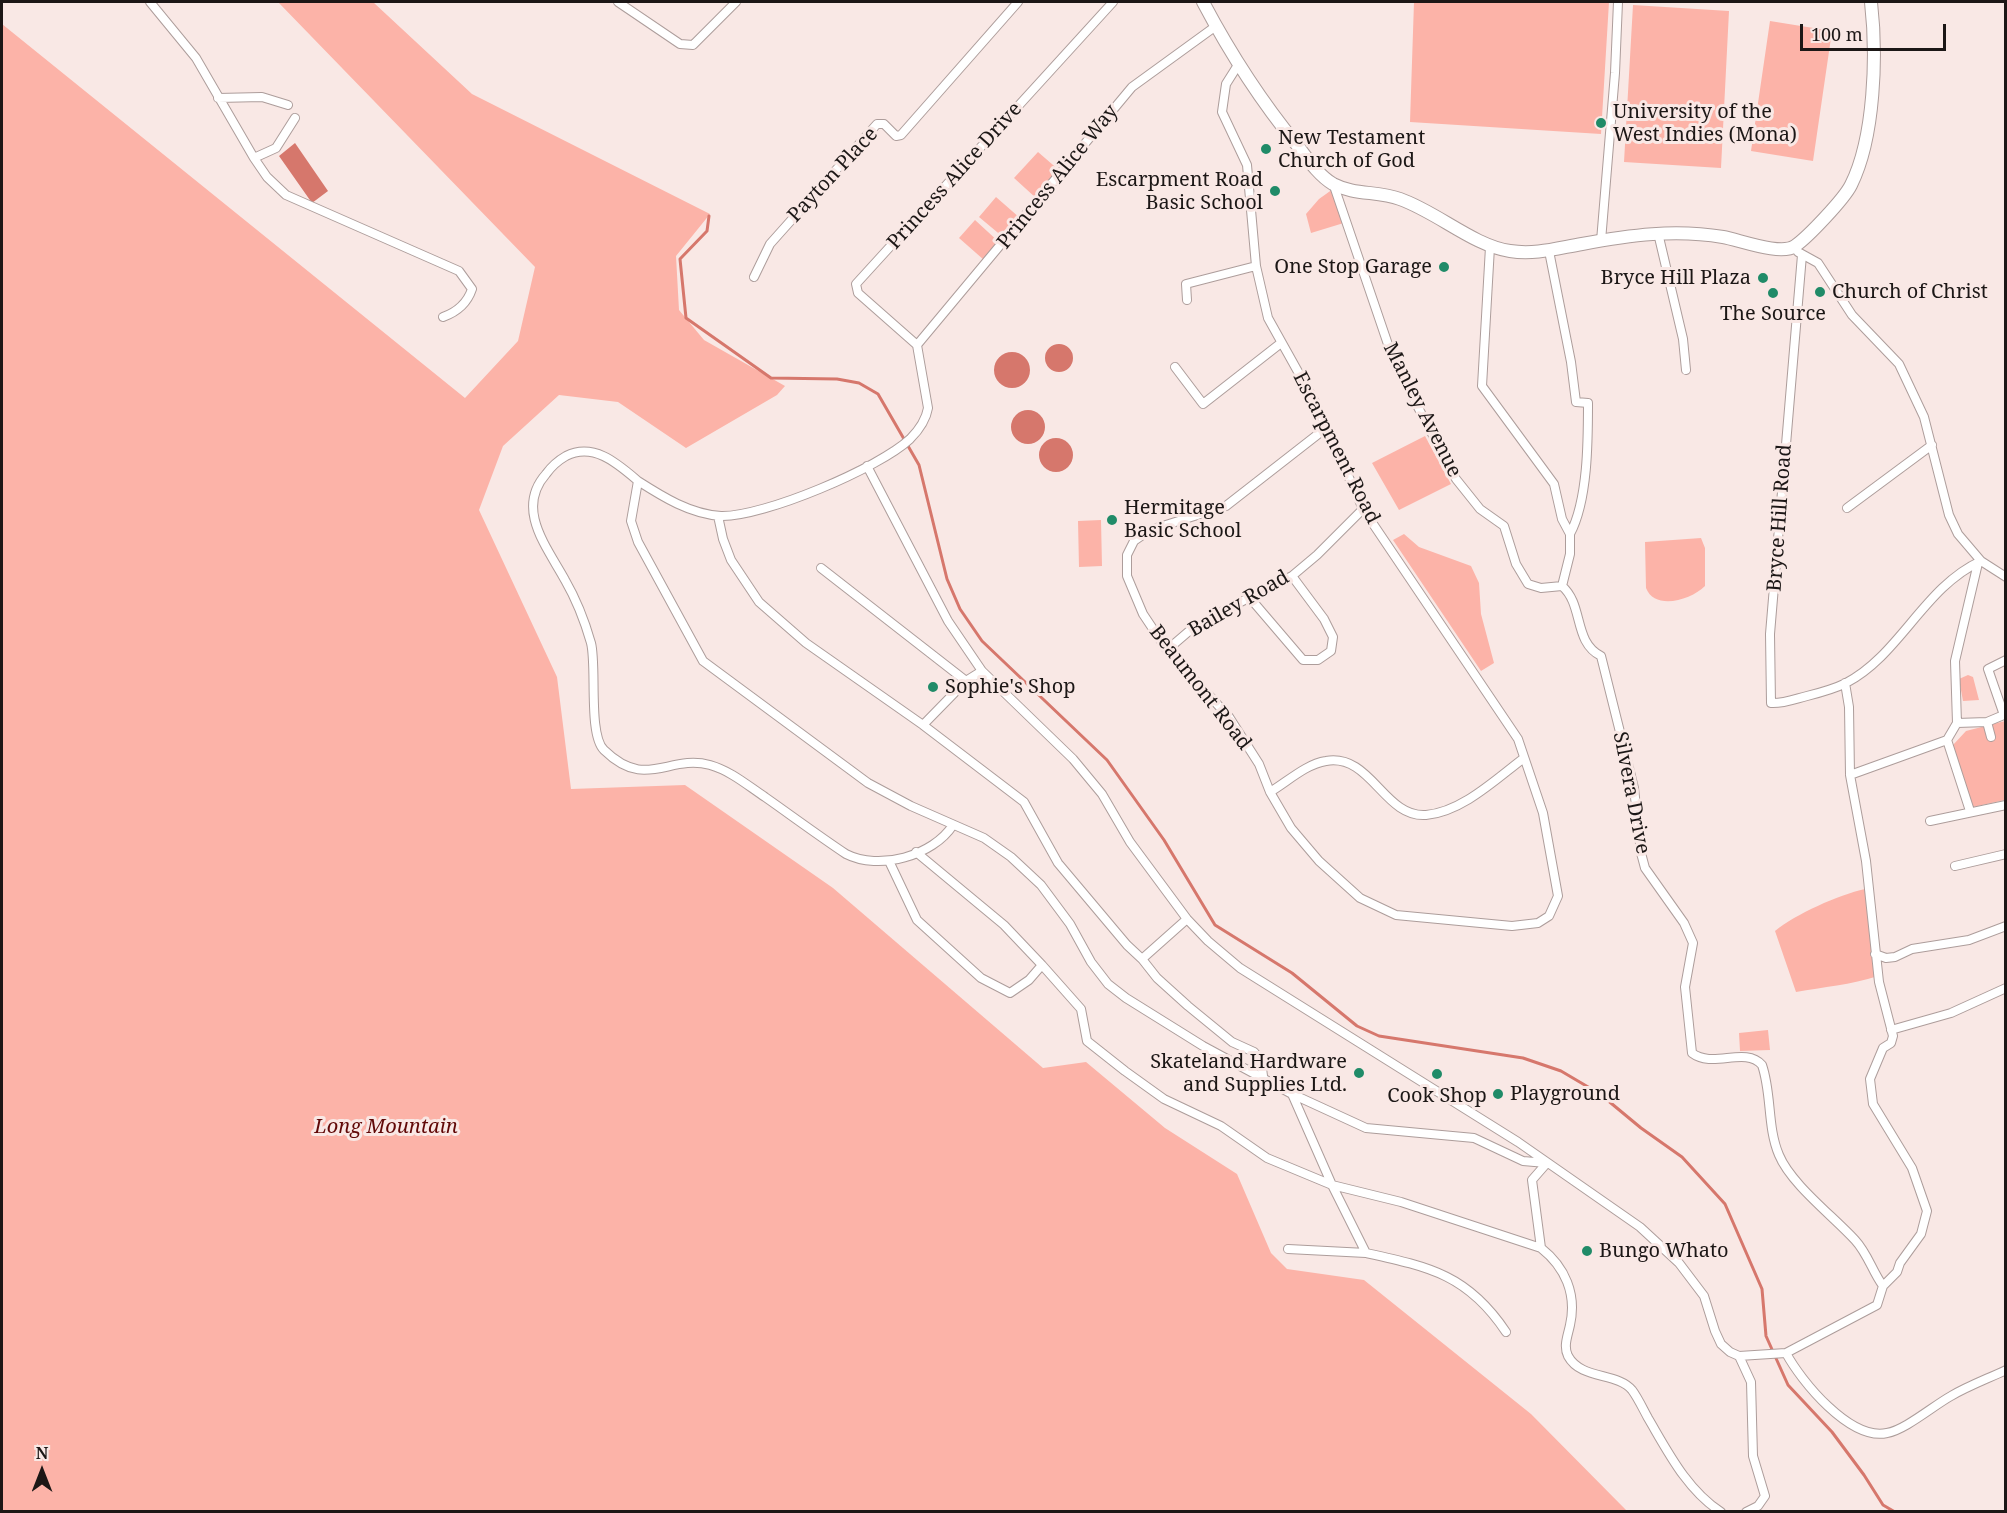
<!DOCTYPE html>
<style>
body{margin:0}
#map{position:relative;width:2007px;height:1513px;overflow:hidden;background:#f9e8e5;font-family:"Noto Serif",serif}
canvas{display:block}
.frame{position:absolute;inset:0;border:3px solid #1c1716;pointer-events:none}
.north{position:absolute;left:12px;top:1441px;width:60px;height:60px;-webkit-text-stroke:4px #f9e8e5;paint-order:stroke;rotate:0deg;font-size:16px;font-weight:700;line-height:24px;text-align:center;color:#1c1716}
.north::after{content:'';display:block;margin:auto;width:21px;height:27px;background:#1c1716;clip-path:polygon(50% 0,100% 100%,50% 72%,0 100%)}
.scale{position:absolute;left:1800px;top:24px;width:146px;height:27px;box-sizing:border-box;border:3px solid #1c1716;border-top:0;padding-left:8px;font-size:18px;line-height:21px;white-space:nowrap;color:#1c1716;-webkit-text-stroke:4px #f9e8e5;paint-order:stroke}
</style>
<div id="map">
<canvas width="2007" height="1513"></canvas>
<div class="frame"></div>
<div class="north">N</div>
<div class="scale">100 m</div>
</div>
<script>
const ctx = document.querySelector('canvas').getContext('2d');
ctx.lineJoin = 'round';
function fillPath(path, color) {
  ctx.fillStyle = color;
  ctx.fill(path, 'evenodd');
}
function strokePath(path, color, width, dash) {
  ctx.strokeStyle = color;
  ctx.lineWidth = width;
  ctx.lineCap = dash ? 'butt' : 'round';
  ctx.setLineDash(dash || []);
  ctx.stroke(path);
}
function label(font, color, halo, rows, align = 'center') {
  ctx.font = font + ' "Noto Serif",serif';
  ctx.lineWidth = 6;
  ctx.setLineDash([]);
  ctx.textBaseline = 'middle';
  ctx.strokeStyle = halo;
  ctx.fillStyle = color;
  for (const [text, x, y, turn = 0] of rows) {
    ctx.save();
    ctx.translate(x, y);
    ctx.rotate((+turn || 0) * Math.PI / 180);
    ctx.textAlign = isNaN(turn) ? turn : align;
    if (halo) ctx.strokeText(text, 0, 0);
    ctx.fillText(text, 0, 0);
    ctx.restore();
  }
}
fillPath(new Path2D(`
 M278 2H373L472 94 710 214 676 256 679 310 704 340 785 386 777 395 686 448 618 402 559 395 503 446 479 510 557 677 571 789 685 785 833 888 1043 1068 1086 1062 1165 1128 1237 1174 1271 1253 1287 1269 1364 1280 1531 1414 1627 1511H2V24L465 398 518 341 535 267Z
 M1414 2H1609L1601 134 1410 122Z
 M1633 5 1729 11 1721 168 1624 162Z
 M1770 21 1832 31 1813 161 1751 151Z
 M1038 152 1060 171 1036 198 1014 178Z
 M1333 189 1347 222 1311 233 1306 214 1319 199Z
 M996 197 1020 218 1003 237 979 217Z
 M975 220 1000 243 984 260 959 238Z
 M1425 436 1451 484 1399 510 1372 463Z
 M1101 520 1102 566 1079 567 1078 521Z
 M1404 534 1419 547 1471 566 1479 583 1481 614 1494 663 1481 671 1393 540Z
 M1701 538 1705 548V586C1691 600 1655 611 1646 588L1645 542Z
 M1968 675 1973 677 1979 700 1963 701 1959 679Z
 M2005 721V800L1973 807 1953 745 1966 731Z
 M1865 889 1878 976C1851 985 1823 987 1796 992L1775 931C1796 914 1838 895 1865 889Z
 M1768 1030 1770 1050 1740 1051 1739 1033Z`), '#fcb3a8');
fillPath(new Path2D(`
 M295 143 328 191 312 203 279 156Z
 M1045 358a14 14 0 1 1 28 0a14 14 0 1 1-28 0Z
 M994 370a18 18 0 1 1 36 0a18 18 0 1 1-36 0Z
 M1011 427a17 17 0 1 1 34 0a17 17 0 1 1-34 0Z
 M1039 455a17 17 0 1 1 34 0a17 17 0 1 1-34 0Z`), '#d6776c');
strokePath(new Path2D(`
 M709 216 707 231 680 259 686 318 771 378 837 379 859 383 878 394 919 465 947 579 960 609 982 641 1107 760 1164 840 1215 925 1292 973 1357 1026 1379 1036 1523 1058 1561 1071 1600 1094 1641 1128 1682 1157 1725 1204 1762 1289 1766 1336 1788 1385 1832 1432 1864 1475 1883 1505 1895 1512`), '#d6776c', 3);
const street = new Path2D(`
 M150 2 196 58 254 158 276 148 295 118
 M618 2 680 44 693 45 736 2
 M1238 65 1226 84 1222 112 1247 165 1256 266 1268 318 1316 404 1363 509 1518 739 1543 813 1558 896 1549 916 1538 923 1512 926 1396 915 1360 898 1319 861 1291 828 1270 792 1259 764 1229 717 1167 650 1143 614 1127 576V555L1134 541 1150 530 1226 506 1326 428
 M218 98 262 97 288 105
 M254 158 267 177 286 195 459 271 472 289C467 304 457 312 443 317
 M1333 183 1394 362 1456 479 1480 509 1504 526 1516 564 1528 584 1541 588 1562 586
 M1658 233 1683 339 1686 370
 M1601 241 1615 73 1618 2
 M1549 251 1571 362 1576 402 1588 403C1588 441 1588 500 1570 534
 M1798 252 1818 263 1852 315 1899 364 1924 417 1949 515 1958 534 1981 561 2006 577
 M1802 255 1770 634 1771 703C1782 704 1795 699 1807 696 1819 693 1834 689 1846 683 1900 655 1924 587 1981 561
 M754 277 770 244 877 124H884L896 136 901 135 1018 2
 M1187 300 1186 284 1256 266
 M917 345 928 408C926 420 919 430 910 439 879 468 764 517 721 516 690 514 663 497 638 481L631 521 638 542 703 661 868 783 911 806 984 838 1011 857 1041 885 1070 924 1091 962 1108 984 1126 998 1203 1046 1292 1094 1366 1128 1474 1138 1523 1161 1546 1163
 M917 345 858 293 856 284 1113 2
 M917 345 1132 87 1216 26
 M1175 367 1203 404 1281 343
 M867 466 948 621 982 671 1073 759 1102 794 1130 842 1187 919 1208 941 1240 968 1518 1142 1640 1227 1679 1263 1704 1296 1715 1331 1721 1344 1730 1352 1739 1356 1786 1353 1877 1305 1883 1286C1872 1271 1868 1254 1855 1240 1833 1216 1791 1184 1779 1155 1767 1127 1772 1094 1762 1065 1745 1046 1713 1069 1692 1053L1685 987 1693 943 1684 923 1645 868 1641 853 1634 788 1601 656C1573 642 1584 605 1562 586L1570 554V534L1562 519 1554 484 1482 386 1490 247
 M638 481C618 464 594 442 566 456 559 460 551 467 546 474 515 509 547 547 565 580 576 599 585 622 591 643 597 666 588 735 604 750 646 791 668 754 710 765 731 771 747 785 765 797 792 816 819 836 846 854 879 871 933 856 953 825
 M1847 508 1932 445
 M718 516 723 539 731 560 759 602 806 643 923 725 1024 802 1058 863 1127 945 1142 959 1157 978 1188 1006 1232 1042 1254 1052 1261 1060 1263 1076
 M821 568 966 681
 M1250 598 1303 660H1318L1331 651 1333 637 1324 619 1292 576
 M1167 650 1188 632 1221 612 1292 576 1317 555 1363 509
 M1845 683 1849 707 1850 775 1866 861 1879 982 1893 1036 1891 1043 1883 1048 1870 1079 1873 1104 1912 1168 1927 1211 1921 1234 1900 1263 1897 1272 1883 1286
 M2004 715 1988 669 2006 660
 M1987 722 1991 737
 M1957 723 1955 661 1978 563
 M1957 723 1987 722 2006 714
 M923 725 966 681 982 671
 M1947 740 1970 811
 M1850 775 1947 740 1957 723
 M1270 792C1287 782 1306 764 1326 761 1371 753 1384 818 1426 815 1462 812 1496 779 1524 758
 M1930 821 2006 805
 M916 852 1004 925 1042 965 1081 1009 1087 1041 1125 1071 1164 1099 1221 1126 1267 1158 1332 1185 1366 1253C1430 1267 1468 1275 1506 1332
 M889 861 917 920 981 978 1010 993 1029 980 1042 965
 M1955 866 2006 854
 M1875 954 1886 958 1895 957 1912 949 1969 940 2006 926
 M1142 959 1187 919
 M1891 1030 1951 1013 2006 988
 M1292 1094 1332 1185 1401 1202 1541 1248 1532 1180 1546 1164
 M1541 1248C1565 1267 1577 1294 1570 1325 1568 1335 1563 1346 1568 1356 1581 1380 1617 1372 1632 1390 1638 1398 1643 1409 1648 1418 1668 1452 1687 1490 1721 1512
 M1288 1249 1366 1253
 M1786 1353C1801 1381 1850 1441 1887 1433 1905 1430 1933 1406 1951 1396 1968 1386 1987 1379 2006 1370
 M1739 1356 1751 1382 1753 1456 1765 1496 1758 1506 1746 1512`);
const secondary = new Path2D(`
 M1203 2C1230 53 1260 100 1297 145 1307 158 1318 175 1333 184 1354 195 1378 191 1400 199 1437 212 1474 246 1510 251 1535 255 1558 248 1582 244 1630 235 1675 229 1723 237 1740 240 1781 256 1795 246 1808 237 1844 199 1851 185 1875 137 1877 54 1871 2`);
strokePath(street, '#ad9d9b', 10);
strokePath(secondary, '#ad9d9b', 14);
strokePath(street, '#fff', 8);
strokePath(secondary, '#fff', 12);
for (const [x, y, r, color] of [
 [1601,123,6,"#208b68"],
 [1266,149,6,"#208b68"],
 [1275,191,6,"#208b68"],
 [1444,267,6,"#208b68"],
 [1763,278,6,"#208b68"],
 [1820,292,6,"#208b68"],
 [1773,293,6,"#208b68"],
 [1112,520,6,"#208b68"],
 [933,687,6,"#208b68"],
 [1359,1073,6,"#208b68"],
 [1437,1074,6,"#208b68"],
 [1498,1094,6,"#208b68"],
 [1587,1251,6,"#208b68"]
]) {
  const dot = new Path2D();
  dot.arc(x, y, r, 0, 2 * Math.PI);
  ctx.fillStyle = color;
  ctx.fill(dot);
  strokePath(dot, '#f9e8e5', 2);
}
label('20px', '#1c1716', '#f9e8e5', [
 ["University of the",1613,112],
 ["West Indies (Mona)",1613,135],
 ["New Testament",1278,138],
 ["Church of God",1278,161],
 ["Escarpment Road",1263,180,"right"],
 ["Basic School",1263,203,"right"],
 ["One Stop Garage",1432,267,"right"],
 ["Bryce Hill Plaza",1751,278,"right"],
 ["Church of Christ",1832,292],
 ["The Source",1773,314,"center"],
 ["Hermitage",1124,508],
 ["Basic School",1124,531],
 ["Sophie's Shop",945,687],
 ["Skateland Hardware",1347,1062,"right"],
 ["and Supplies Ltd.",1347,1085,"right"],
 ["Playground",1510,1094],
 ["Cook Shop",1437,1096,"center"],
 ["Bungo Whato",1599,1251]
], 'left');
label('20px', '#1c1716', '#f9e8e5', [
 ["Payton Place",833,175,-47],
 ["Princess Alice Drive",955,176,-48],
 ["Princess Alice Way",1058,177,-51],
 ["Manley Avenue",1422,410,63],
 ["Escarpment Road",1336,448,63],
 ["Bryce Hill Road",1780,518,-86],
 ["Bailey Road",1239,604,-30],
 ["Beaumont Road",1200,688,52],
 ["Silvera Drive",1631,793,79]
]);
label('italic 20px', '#610807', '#f9e8e5', [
 ["Long Mountain",386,1127]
]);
</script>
